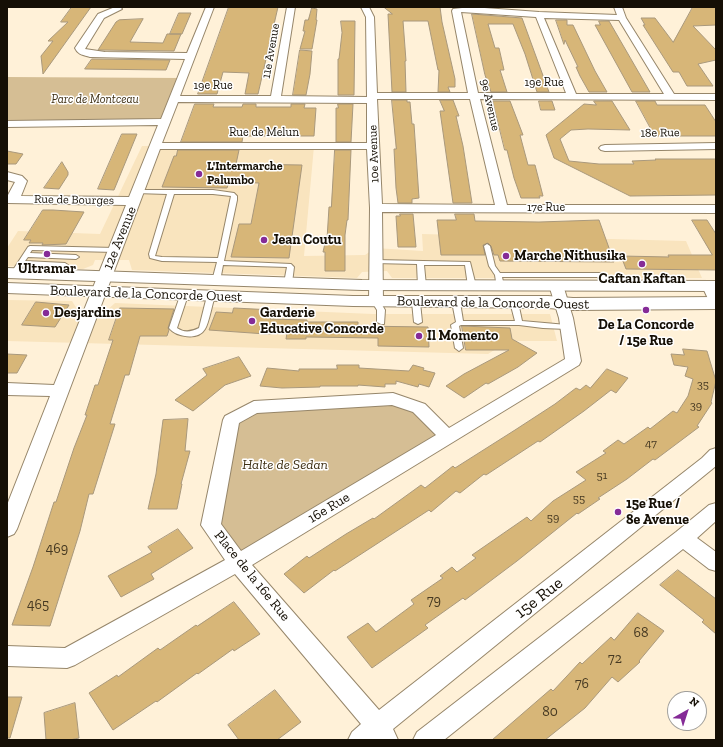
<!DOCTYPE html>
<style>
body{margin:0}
#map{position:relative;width:723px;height:747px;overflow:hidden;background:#fff1d8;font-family:"Zilla Slab",serif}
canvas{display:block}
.frame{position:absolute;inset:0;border:8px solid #150f05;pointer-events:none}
.north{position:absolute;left:667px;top:691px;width:40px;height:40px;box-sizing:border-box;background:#fff;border:1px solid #a19f9b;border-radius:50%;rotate:39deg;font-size:11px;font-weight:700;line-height:16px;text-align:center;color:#150f05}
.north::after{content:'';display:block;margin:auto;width:14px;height:18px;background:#852b97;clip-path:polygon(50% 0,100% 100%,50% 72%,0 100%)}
</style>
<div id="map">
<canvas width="723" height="747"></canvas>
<div class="frame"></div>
<div class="north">N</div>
</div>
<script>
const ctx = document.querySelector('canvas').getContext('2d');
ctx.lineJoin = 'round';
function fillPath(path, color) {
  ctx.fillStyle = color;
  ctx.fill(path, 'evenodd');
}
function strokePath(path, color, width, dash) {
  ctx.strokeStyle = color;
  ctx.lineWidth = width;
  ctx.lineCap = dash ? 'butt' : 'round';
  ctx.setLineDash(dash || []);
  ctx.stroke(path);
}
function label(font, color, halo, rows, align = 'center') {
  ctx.font = font + ' "Zilla Slab",serif';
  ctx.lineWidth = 3;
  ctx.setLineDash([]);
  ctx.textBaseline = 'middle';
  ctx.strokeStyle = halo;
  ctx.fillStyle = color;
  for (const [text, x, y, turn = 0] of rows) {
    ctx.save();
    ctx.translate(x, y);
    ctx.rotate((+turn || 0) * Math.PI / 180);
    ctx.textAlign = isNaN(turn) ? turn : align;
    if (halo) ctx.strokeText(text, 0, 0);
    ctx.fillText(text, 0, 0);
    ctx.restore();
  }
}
fillPath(new Path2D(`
 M142 146H314L304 256 365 255 375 248 423 251 422 234 686 241 702 278H392L387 271 362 272 357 278 132 270 129 260H95L93 265 83 269 7 266V248L18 231 100 234Z
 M7 300 72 301 77 309 106 311 115 303 373 314H550L557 341H509L488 354 7 341Z`), '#f9e4be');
fillPath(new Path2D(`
 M7 77 182 78 165 122 7 124Z
 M393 399 419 408 447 436 238 563 211 525 231 420 254 407Z`), '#d5be94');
const building = new Path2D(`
 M72 7H91L43 74 41 56 53 41H48L68 22H61Z
 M229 7H278L258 94H245L249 73 223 72 217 94H198Z
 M384 7H440L442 22 455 79V87H448L450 92H438L439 70H438L428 21H403L406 61H405L406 92H392L388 14H392Z
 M693 7H716V25L693 26 716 50V60L698 64 713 86H687L679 72H673L643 25H645L641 18H655L673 42Z
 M312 8 317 9 316 20H317L312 49H300L305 31H303L305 20H308Z
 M179 13H191L182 34H170Z
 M472 14 522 18 549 92H537L525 54 513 24H488L495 48H499L504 70H500L507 92H491L485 75Z
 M143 19 130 42 163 43 167 34H181L174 51 98 50 116 22 119 20Z
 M556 20H567V25H573L595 71 607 92H589L580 76 576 67H578L565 40 564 44Z
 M341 21H355L354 95H338V59H339L342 33Z
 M599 21H609L650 92H632L595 25H600Z
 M300 50 312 51 310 74 306 95H293Z
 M92 59 170 60 166 70 85 69Z
 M392 100H407V102H410L412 124H414L419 198 412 199V203H398L396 188 394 149H396Z
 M440 100H453L459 116H456L463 146 472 203H453L440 111H444Z
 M493 101H510L523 135H520L528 165H535L543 196H539L540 198H521L514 178 507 150H505Z
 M539 101H552L555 110H541Z
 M594 101H612L630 130 588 129 571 130 560 139 569 161 599 164H634L632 161 656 160 655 159H716V195L630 196 554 158 546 135 584 104 596 105Z
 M636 101H655L657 105H705L716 122V136H655Z
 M195 104H214L213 107H242L243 104H256V107H291V104H305L304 108H316L314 136H243L242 142H181Z
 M338 104H353L351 142H336V108H338Z
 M122 134H137L114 190 98 189Z
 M178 150H239L236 164 302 165 289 258 231 257 239 224H251L259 183 229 182 227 188 162 187 174 156H176Z
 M335 150H351L348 220H347L345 235V271H325V252H323L326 239H327L329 207H331Z
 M7 151 23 154 16 164H7Z
 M62 162 68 172V175L59 189 44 188Z
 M43 210H53L84 212 66 244 42 245 43 243H29L31 240H24Z
 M400 214H413L416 247H398L396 216H400Z
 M455 214H474L475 221 539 222 599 220 614 262 500 261 498 255H494L491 246 488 243 483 245 485 255H441L437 220H456Z
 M692 220H707L716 234V270L626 269 621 256 669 257 668 255H712Z
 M36 302 69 305 55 327 22 325Z
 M120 308 174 309 168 328 169 330 167 336H140L129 375H125L110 424H115L93 494H89L80 531 50 626 12 625 33 567 54 502H56L74 448 87 415H85L95 385H98L113 340H109Z
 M234 308 273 310 270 319 307 320V322H358V326L428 327 429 347 378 346V338L306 337V339H286L287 333 266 334 209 330 216 312 232 313Z
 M462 326 510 328 512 339 537 353 518 367 488 384 486 383 464 398 446 386 464 374 509 350H466Z
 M683 349 707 351 716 381 711 402 712 403 697 426 699 427 655 460 653 459 627 479 598 498 600 499 578 514 577 513 517 561 465 600 463 598 425 625 428 628 372 668 347 637 368 623 376 632 414 604 411 600 443 578 440 576 452 567 457 572 476 558 472 555 527 517 531 521 553 501 586 480 576 472 606 453 603 451 618 440 624 444 648 427 650 429 673 411 677 413 688 396 693 379 685 376 688 367 674 365 671 354 684 355Z
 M7 354 27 355 17 373H7Z
 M239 357 251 376 225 385 193 411 175 400 207 375 203 369Z
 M337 365H359V368L409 371 413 365 424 368 423 370 435 373 429 387 419 384 418 387 396 381V384H385V387L358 385V386H320V387L282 388 260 386 267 368 299 371V369H337Z
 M607 369 628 378 616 393 611 390 584 411 540 442 538 441 486 475 484 474 460 493 456 491 431 512 429 510 335 571 334 570 304 593 284 574 307 556 309 558 346 534 373 518 374 519 421 485 425 488 453 466 455 468 515 430 555 404 576 388 580 390 586 385 590 388Z
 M188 419 185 451H190L181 484H182L177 509H148L156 474 163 420Z
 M178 529 193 548 151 574 154 579 121 597 108 576 152 552 148 547Z
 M678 570 716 599V634L702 622 704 620 660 585Z
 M234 602 260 634 234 651 233 649 198 674 197 673 157 702 156 701 113 730 89 693 117 675 118 677 158 648 160 650 196 625 197 626Z
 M638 613 664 631 639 661 640 662 618 682 612 677 585 708 545 740H492L551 689 553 691 580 662 582 664 611 637 614 640Z
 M275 690 301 722 277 740H239L228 725Z
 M7 697H22L10 738H7Z
 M75 703 79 738 70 740H46L44 713Z`);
fillPath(building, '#d7b678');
strokePath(building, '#a9987c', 1);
const service = new Path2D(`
 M138 190H213L234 193 237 196V200L224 261 291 264 294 267 292 283 288 285 284 283 287 267 223 265 220 281 216 283 212 281 217 262 162 261 150 258 149 254 167 194 136 193V191ZM174 194H213L231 196 218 258 162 257 155 256Z
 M487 244 490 246 495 266 500 273H601L604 275 609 286 608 288H602L598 277H502L504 286 503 288H497L495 275 489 266 484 246Z
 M30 246 115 248 118 250 115 252 32 250 30 253 76 255 79 257 76 259 28 257 25 261 65 263 68 265 65 267 22 265 16 274H12L11 273 28 247Z
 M376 260 470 262 476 286 472 288 468 286 465 265H424L426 286 422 288 418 286 417 264 374 263 373 262Z
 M181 293H187L188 295 177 328C184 333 191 332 199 328L207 296 211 294 215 296C212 304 209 323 205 329 198 341 176 337 169 328Z
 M373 300H379L385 310 384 324H381L377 322V310L372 302Z
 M413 300H416L420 302 422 322 418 324 414 322 412 302Z
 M453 300H456L460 302 463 321H515L510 302 514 300 518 302 522 321 567 325 571 327 567 329 543 328 519 325H461L459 326 463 348 459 351 455 348 451 325 456 322 452 302Z`);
const minor = new Path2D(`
 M115 7H120L122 9 104 18 85 49 105 52 187 53 206 7H214L180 96H271L287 7H295L281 96 367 97 366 17 361 7H369L374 17 377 93H468L452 11 453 9 471 7 539 12 617 15 614 7H622L626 18 674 94H716V100L480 99 507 205H716V213L382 212 383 302 381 305 376 306 371 305 369 302 370 208 367 149H160L17 529 14 534 7 537V505L50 396 7 395V383L54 385 126 205 7 203V195H8L15 182 7 180V172L22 176 27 181 21 196 129 197 158 125 7 127V121L161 119 185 59 90 57C84 55 78 55 75 48L98 14ZM461 12 536 17 566 93H478ZM544 18 619 20 664 94H576ZM377 99H470L495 205 382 204ZM178 102 367 103V143H162Z
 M716 143V149L605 151 601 150 599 148 601 146 605 145Z
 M556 281 561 282 563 285 573 318 581 361 579 365 252 565 379 710 702 458 710 450 716 448V466L393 729 398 740H348L352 732 361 724 235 574 75 665 67 668 7 666V646L65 648 225 560 201 525 223 420 225 416 254 401 393 393 425 404 449 428 565 359 559 318 549 285 551 282ZM392 405 413 412 436 435 241 551 221 524 239 423 257 413Z
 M709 282 714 283 716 286V306L711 305 702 286 704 283Z
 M716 503V521L697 538 716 552V571L709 569 683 549 444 740H413L417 732 676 532 709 505Z`);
const tertiary = new Path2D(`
 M7 268 362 280 716 281V291L362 290 7 278Z
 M7 283 353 296H548L573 298 716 297V309L573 310 548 308 353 306 7 293Z`);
strokePath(service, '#96866a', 2);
strokePath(minor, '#96866a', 2);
strokePath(tertiary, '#96866a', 2);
fillPath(service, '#fff');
fillPath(minor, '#fff');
fillPath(tertiary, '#fff');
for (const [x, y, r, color] of [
 [199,174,4,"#852b97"],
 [264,240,4,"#852b97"],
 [47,254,4,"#852b97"],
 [506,256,4,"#852b97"],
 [642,264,4,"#852b97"],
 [646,310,4,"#852b97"],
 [46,313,4,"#852b97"],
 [252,321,4,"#852b97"],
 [419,336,4,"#852b97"],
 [618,512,4,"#852b97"]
]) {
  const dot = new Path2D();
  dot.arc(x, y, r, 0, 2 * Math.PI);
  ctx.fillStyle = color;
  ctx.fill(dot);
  strokePath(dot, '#fff', 1.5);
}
label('12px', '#150f05', '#fff', [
 ["11e Avenue",271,51,-80],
 ["19e Rue",544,83],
 ["19e Rue",213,86],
 ["9e Avenue",490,105,77],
 ["Rue de Melun",264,133],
 ["18e Rue",660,133,-1],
 ["10e Avenue",374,154,-92],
 ["Rue de Bourges",74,200,1],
 ["17e Rue",546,208]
]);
label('italic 12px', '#3d2e12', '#fff', [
 ["Parc de Montceau",95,100]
]);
label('bold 12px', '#150f05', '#fff', [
 ["L'Intermarche",207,167],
 ["Palumbo",207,181]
], 'left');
label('12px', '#463922', null, [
 ["35",703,385],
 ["39",696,406],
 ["47",651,444],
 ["51",602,476],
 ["55",579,499],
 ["59",553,518]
]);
label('14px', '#150f05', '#fff', [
 ["12e Avenue",120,238,-68],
 ["Boulevard de la Concorde Ouest",146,294,2],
 ["Boulevard de la Concorde Ouest",493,303,1],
 ["16e Rue",329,508,-31],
 ["Place de la 16e Rue",252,576,51]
]);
label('bold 14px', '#150f05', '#fff', [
 ["Jean Coutu",272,240],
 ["Marche Nithusika",514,256],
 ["Ultramar",47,269,"center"],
 ["Caftan Kaftan",642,279,"center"],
 ["Desjardins",54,313],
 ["Garderie",260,313],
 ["Educative Concorde",260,329],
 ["De La Concorde",646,325,"center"],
 ["/ 15e Rue",646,341,"center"],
 ["Il Momento",427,336],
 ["15e Rue /",626,504],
 ["8e Avenue",626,520]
], 'left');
label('italic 14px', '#3d2e12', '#fff', [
 ["Halte de Sedan",285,465]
]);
label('14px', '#463922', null, [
 ["469",57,549],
 ["79",434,601],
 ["465",38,605],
 ["68",641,633],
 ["72",615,659],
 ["76",582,684],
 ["80",550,712]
]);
label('17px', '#150f05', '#fff', [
 ["15e Rue",539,598,-38]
]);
</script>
